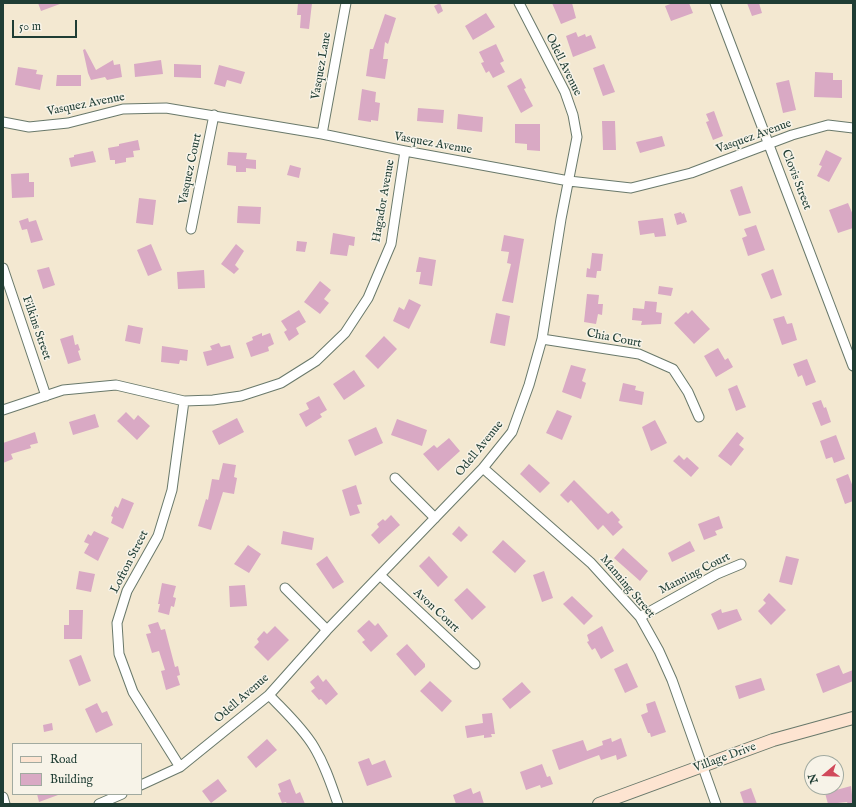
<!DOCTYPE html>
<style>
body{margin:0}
#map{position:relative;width:856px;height:807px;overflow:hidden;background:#f3e8d1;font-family:"IM FELL English",serif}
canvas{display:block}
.frame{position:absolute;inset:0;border:4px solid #1f3d34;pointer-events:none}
.legend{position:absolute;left:12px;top:743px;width:130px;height:52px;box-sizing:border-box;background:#f7f3e8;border:1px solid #a1aaa0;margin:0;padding:5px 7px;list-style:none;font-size:12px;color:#1f3d34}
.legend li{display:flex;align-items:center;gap:8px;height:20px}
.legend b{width:20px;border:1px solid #a1aaa0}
.north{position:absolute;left:804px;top:755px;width:40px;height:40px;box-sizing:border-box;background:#f7f3e8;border:1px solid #a1aaa0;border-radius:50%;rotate:251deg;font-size:11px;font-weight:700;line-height:16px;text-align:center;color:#1f3d34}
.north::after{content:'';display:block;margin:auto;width:14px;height:18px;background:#d1495b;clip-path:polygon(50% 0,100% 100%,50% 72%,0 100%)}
.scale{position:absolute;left:12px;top:20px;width:65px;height:18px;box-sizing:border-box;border:2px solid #1f3d34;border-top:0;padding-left:5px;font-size:12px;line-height:14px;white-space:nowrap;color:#1f3d34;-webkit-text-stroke:3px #f7f3e8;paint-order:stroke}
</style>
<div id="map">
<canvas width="856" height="807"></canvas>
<div class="frame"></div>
<ul class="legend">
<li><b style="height:5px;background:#fde4d1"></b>Road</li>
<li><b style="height:11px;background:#d9a9c4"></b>Building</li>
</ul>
<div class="north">N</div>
<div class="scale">50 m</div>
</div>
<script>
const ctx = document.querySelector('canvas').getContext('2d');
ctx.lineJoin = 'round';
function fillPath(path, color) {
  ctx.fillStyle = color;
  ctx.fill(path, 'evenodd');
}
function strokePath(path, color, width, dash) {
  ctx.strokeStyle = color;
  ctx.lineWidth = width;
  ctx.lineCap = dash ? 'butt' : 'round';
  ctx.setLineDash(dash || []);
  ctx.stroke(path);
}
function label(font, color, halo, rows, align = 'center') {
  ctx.font = font + ' "IM FELL English",serif';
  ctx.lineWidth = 3;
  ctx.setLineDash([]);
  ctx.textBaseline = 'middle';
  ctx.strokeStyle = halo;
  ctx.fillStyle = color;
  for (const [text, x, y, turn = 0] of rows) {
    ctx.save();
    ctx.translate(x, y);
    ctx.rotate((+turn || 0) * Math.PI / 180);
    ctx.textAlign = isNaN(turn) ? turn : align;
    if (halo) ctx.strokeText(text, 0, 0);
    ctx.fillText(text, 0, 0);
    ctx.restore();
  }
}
fillPath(new Path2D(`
 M38 3H60V4L41 11Z
 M298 3H312L309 29 300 28 301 15H297Z
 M440 3 443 11 438 14 434 6Z
 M552 3H572L576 18 561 24Z
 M673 3H689L693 13 671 21 665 6Z
 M747 3H759L762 13 752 16Z
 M486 13 495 27 473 40 465 26Z
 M385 14 396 18 388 44 385 42 383 59H388L385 79 366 76 370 49H373Z
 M576 32 578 37 585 34 586 37 591 35 596 48 573 57 566 36Z
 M496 44 504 61 500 63 505 72 493 78 489 71 486 73 481 63 484 62 479 52Z
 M85 49 96 70 113 60 114 65 120 64 122 77 107 80 105 77 91 80 88 73 83 50Z
 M161 60 163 74 135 77 134 64Z
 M174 64 201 65V78L174 77Z
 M604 64 615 92 603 96 593 68Z
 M219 65 245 72 241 84 227 80 225 87 214 84Z
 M18 67 37 70 36 74 43 75 40 90 15 85Z
 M815 72 833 73V80H842V98L814 97Z
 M57 75H81V86H56Z
 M521 78 526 88 524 89 533 106 521 113 507 86Z
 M789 80 796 110 783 113 776 83Z
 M362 89 376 92 375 102 380 103 378 121 371 120V122L358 120Z
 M418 108 444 110 443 123 417 121Z
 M714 111 723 136 713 140 706 122 709 121 706 114Z
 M458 114 483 117 482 132 457 129Z
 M602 121H615L616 150H603Z
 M515 124H540V151L527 150V144L515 143Z
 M662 136 665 146 640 153 636 142Z
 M138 140 140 150 133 151 134 157 126 158V162L115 164V160H110L108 148 119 146V144Z
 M826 150 842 158 829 182 817 176 822 166 819 165Z
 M93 151 96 162 71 167 69 158 74 157V155Z
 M228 152 247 153 246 159 256 160V169L246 168V172H236V166L227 165Z
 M290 165 301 168 299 178 287 175Z
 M29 173V182H34V197L12 198 11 174Z
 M742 186 751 213 739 216 730 190Z
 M139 198 156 200 153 225 136 223Z
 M848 203 853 215V228L838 233 829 210Z
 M238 206 261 207 260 224 237 223Z
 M681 212 682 214 684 213 687 222 677 225 674 214Z
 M28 218 29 222 36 220 43 240 31 243 27 229 22 230 19 221Z
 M663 218 666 236 655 237 654 233 640 235 638 221Z
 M756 225 765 250 748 256 742 238 747 236 744 229Z
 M333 233 355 237 354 246 349 245 347 256 330 254Z
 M504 235 524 239 513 303 502 301 511 264 507 263 509 252 501 251Z
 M297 241 307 242 305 252 296 251Z
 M151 244 162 270 148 276 137 250Z
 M236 244 244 251 235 265 239 269 234 274 221 264Z
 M592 253 603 254 601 271H597L596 278 586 277 587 268 590 269Z
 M419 257 436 260 432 286 419 284 421 272H416Z
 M49 267 55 285 43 289 37 270Z
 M773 269 782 295 771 299 761 274Z
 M204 270 205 288 178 289 177 272Z
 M320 281 331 290 324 299 329 303 320 314 304 302Z
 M659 286 673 288 671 296 658 294Z
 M587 294 599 295 598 304H603L602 315 598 314 596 324 584 322Z
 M409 299 421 305 409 329 393 321 399 307 404 310Z
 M645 301 657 302 656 312 662 313 661 324 641 325 642 321 632 320 633 308 644 309Z
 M299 310 306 322 296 328 299 334 289 341 284 332 287 330 281 321Z
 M692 310 710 329 694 344 674 323 686 312 688 314Z
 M496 313 510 316 505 346 490 343Z
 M784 316 787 324 792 323 797 340 782 345 773 319Z
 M128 325 143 328 140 344 125 341Z
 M262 333V336L270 333 274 344 268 347 269 351 251 357 246 343 253 340 252 337Z
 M73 335 75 345 78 344 80 350 78 351 81 360 68 364 60 339Z
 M384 336 397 349 378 369 365 356Z
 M219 343 221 347 230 345 234 358 207 366 203 352 212 350 210 346Z
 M162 346 188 350 187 361 180 360 179 364 161 362Z
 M718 348 725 360 728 358 733 367 716 377 704 356Z
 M807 359 816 382 806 386 802 375 798 377 793 364Z
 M571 365 586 369 582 381 586 383 581 399 562 392Z
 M354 370 365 386 344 400 333 384Z
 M623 383 636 386 635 390 644 392 642 405 619 401Z
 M737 385 746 407 736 411 728 389Z
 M319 396 327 410 320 414 322 417 306 427 299 414 309 409 306 403Z
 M821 400 824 408 826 407 831 422 821 426 812 403Z
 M557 410 572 416 562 440 546 433Z
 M126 412 134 420 138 415 150 426 137 440 117 421Z
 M95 414 99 427 73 435 69 422Z
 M237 418 244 432 219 445 212 431Z
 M397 419 427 430 422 446 391 435Z
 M655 420 667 443 651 451 642 427Z
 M376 427 383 443 355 456 348 440Z
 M35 432 38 443 30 445 31 448 11 454 13 459 3 463V443Z
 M737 432 744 438 739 445 744 449 731 466 718 456Z
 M836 435 845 459 834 463 832 457 826 459 820 441Z
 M449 438 460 451 438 471 423 454 434 445 437 448Z
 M679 455 684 460 687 457 699 468 691 477 673 461Z
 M223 463 236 465 234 477 237 478 234 494 223 492 211 530 198 526 206 499 208 500 212 479 219 480Z
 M529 464 550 483 540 493 520 474Z
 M848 474 853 487V501L845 504 836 479Z
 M574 480 608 514 612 511 620 520 618 522 623 527 613 536 603 525 598 530 571 500 568 503 560 495Z
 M356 485 362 504 357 505 360 513 350 516 342 490Z
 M122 498 134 503 123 529 111 523 113 517 111 516 115 506 118 508Z
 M391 515 400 525 379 544 371 535 379 527 377 524 383 519 385 521Z
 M719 516 723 528 715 531 717 535 704 540 698 524Z
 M459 526 468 535 461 542 452 534Z
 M94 531 109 538 98 561 84 553 89 544 84 542 88 534 91 536Z
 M283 531 314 538 312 550 281 544Z
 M503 540 526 561 515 573 492 552Z
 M690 541 695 551 672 562 668 553Z
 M248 545 261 554 249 573 234 564Z
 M623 548 648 571 640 581 614 558Z
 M327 556 344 582 333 589 316 564Z
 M429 556 448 577 438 587 419 566Z
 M786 556 799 559 792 585 779 582Z
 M79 571 95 574 91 592 76 589Z
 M544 571 553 598 542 602 533 575Z
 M162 583 176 586 173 597 176 598 174 607 171 606 169 615 158 612 160 604H158Z
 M245 585 247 606 230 607 229 586Z
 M467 588 486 607 472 620 454 600Z
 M769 593 786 610 771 625 758 611 766 603 763 600Z
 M572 596 593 616 584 625 563 604Z
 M721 609 722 613 737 609 742 620 718 630 711 614Z
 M69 610H83L82 639H64V625H69Z
 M369 620 375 626 378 623 388 636 371 652 362 642 365 640 357 631Z
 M158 622 161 630 165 629 175 667 178 666 180 675 177 676 180 685 166 690 161 671 165 670 159 651 152 653 146 634 151 633 148 625Z
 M275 626 289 640 268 661 254 647 259 642 257 639 264 631 267 634Z
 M602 626 614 651 601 659 595 648 592 650 587 642 589 641 587 635Z
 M407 644 425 664V667L415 676 396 654Z
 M81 655 91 681 79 686 69 660Z
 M627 663 638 687 625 693 614 669Z
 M839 665 843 674 853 670V681L823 693 816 674Z
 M318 675 323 682 326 679 338 694 326 705 321 699 319 700 311 691 315 688 310 682Z
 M761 678 765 690 739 699 735 686Z
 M430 681 452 701 442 712 420 691Z
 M522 682 531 692 510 709 502 699Z
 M655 701 666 732 651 737 650 733H648L641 715 648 712 646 704Z
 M97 703 102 713 107 711 113 725 96 733 85 709Z
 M492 713 495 734H491L492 737 484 738V735L467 738 465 726 483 723 482 714Z
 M52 723 53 730 44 732 43 725Z
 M611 738 612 742 621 738 627 756 617 760 616 755 601 760 599 755 559 770 552 750 583 740 587 751 603 745 602 741Z
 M267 739 277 750 256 768 247 757Z
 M369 758 372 765 385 760 392 777 367 786 358 762Z
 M542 764 547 777 550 776 553 784 541 788 540 785 526 790 520 772Z
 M218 779 227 791 211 803 202 791Z
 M290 779 296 794 300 792 305 804H287L286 802 282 803 278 793 281 792 278 784Z
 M851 786 853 804H848L847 802 828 804 825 793Z
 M471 788 473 794 480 791 484 804H456L453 795Z
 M751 788 757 804H744L740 792Z
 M37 794H58V795L39 802Z`), '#d9a9c4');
const street = new Path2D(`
 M715 3 853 366
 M3 122 29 127 68 123 123 109 166 108 322 134 405 151 569 181 631 188 691 173 792 135 828 125 853 128
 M322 134 346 3
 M191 229 214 115
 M3 268 46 396
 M542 339 639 354 673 369 688 392 699 417
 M3 410 63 390 116 385 184 401 213 400 241 396 281 383 316 361 345 333 368 298 391 244 405 151
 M483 468 591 563 640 617 659 651 672 680 716 804
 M395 478 435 518
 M381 576 475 664
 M285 588 327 630
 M640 617 717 574 741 564
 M269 695C284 711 302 727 314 747 325 765 331 784 338 804
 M180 767 133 692 119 654 117 623 127 591 158 536 172 490 184 401
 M141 785 180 767 269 695 327 630 483 468 512 432 529 385 542 339 561 219 577 137 573 115 565 92 519 3
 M3 797 5 804
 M99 804 122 794`);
const secondary = new Path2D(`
 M599 804 773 740 853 718`);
strokePath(street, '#69796b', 11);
strokePath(secondary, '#69796b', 14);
strokePath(street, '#fff', 9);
strokePath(secondary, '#fde4d1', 12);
label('12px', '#1f3d34', '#f7f3e8', [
 ["Odell Avenue",563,65,64],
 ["Vasquez Lane",322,66,-80],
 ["Vasquez Avenue",86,105,-11],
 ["Vasquez Avenue",754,137,-20],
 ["Vasquez Avenue",433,144,10],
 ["Vasquez Court",191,169,-78],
 ["Clovis Street",796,180,69],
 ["Hagador Avenue",384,201,-80],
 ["Filkins Street",36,328,71],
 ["Chia Court",614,339,11],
 ["Odell Avenue",480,449,-51],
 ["Lofton Street",130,562,-63],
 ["Manning Court",695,574,-27],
 ["Manning Street",627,587,50],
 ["Avon Court",436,611,43],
 ["Odell Avenue",242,699,-41],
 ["Village Drive",725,758,-20]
]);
</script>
